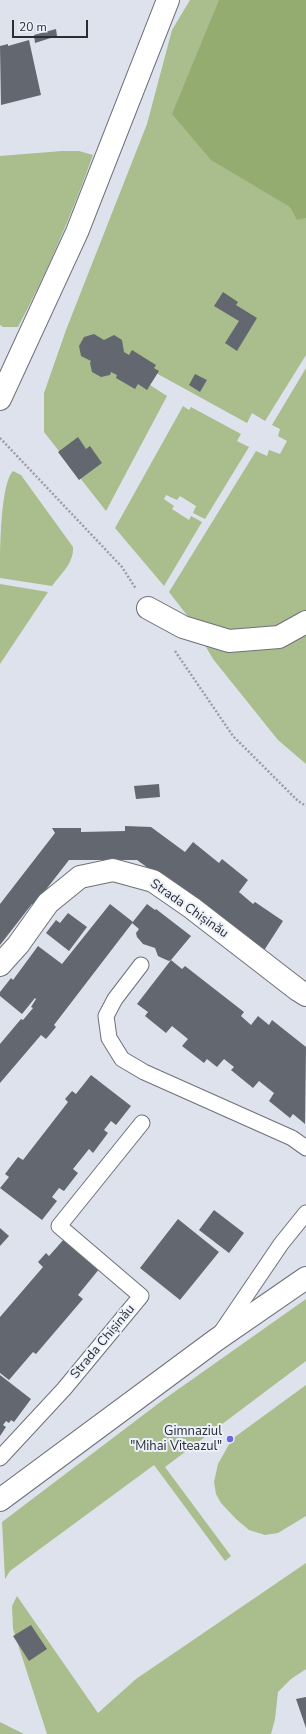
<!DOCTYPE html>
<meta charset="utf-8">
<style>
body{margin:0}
#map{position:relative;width:306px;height:1734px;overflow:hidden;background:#dee2ec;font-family:"Nunito Sans",sans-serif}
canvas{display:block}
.scale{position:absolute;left:12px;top:20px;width:76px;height:18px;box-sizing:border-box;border:2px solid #2b2d31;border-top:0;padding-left:5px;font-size:12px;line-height:14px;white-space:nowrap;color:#2b2d31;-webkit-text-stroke:3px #ecf0fa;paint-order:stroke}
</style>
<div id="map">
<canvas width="306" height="1734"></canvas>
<div class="scale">20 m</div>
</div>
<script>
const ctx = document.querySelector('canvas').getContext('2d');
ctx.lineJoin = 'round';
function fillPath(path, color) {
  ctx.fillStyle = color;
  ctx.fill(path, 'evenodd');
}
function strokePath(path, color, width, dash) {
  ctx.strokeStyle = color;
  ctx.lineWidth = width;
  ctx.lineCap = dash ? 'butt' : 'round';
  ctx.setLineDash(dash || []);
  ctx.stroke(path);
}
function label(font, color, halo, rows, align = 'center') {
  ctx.font = font + ' "Nunito Sans",sans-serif';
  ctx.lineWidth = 4;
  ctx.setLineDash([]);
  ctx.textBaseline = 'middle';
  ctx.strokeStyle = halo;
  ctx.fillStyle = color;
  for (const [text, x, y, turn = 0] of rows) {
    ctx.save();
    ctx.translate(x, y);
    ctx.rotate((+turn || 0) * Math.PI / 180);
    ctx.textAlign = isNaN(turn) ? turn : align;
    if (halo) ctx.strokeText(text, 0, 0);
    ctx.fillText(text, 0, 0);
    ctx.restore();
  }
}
fillPath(new Path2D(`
 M190 0H306V355L265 421 252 413 247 423 145 367 139 378 167 396 106 511 44 432V393L66 330 147 124 172 30Z
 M62 151H79L93 155C72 214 47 272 18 327H3L0 325V156Z
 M306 368V764L278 740 213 659 190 619 169 592 256 451 267 456 269 450 280 454 287 441 278 436 280 429 272 425Z
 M183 406 189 410 191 407 241 434 237 441 249 447 205 519 193 513 196 506 180 496 177 500 166 495 164 499 174 506 172 509 189 520 191 516 202 522 164 586 115 528Z
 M13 471 21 475 73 547C74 563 61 574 52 586L0 578C0 555 0 484 13 471Z
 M0 584 48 592 0 664Z
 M306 1299V1361L165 1467 231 1556 225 1561 154 1465 10 1571 5 1579 2 1522 163 1400Z
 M306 1385V1516L278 1533 265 1535 249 1530 236 1519 221 1503 216 1494 214 1482 218 1464 232 1439Z
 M306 1563V1669L291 1679 278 1692 275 1719 271 1734H47L13 1629 12 1606 17 1596 98 1713 136 1679Z
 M0 1722 24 1734H0Z`), '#aabd8d');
fillPath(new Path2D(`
 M219 0H306V218L297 220 290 207 211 160 172 114Z`), '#95ac71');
fillPath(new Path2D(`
 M56 29 57 36 35 43 34 35Z
 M29 40 41 95 1 105 0 46 8 44V46Z
 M223 292 238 302 236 305 257 318 237 351 225 343 239 321 214 306Z
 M94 334 104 340 114 335 122 340 124 352 129 355 132 350 156 365 154 368 159 371 147 390 138 384 135 389 116 378 117 375 111 372 110 375 101 377 92 372 90 363 91 361 81 356 79 346 84 337Z
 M195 374 207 380 200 392 189 385Z
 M78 437 86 449 90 446 102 463 79 480 58 452Z
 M159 784 160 797 136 799 134 786Z
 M125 826 151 827 185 852 193 842 219 863 222 859 248 880 239 892 253 904 255 902 283 921 263 952 137 860H69L34 905 32 904 0 945V904L55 833 52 828H81V832L125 831Z
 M110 904 133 922 54 1025 56 1027 46 1039 41 1035 0 1083V1044L21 1019 23 1020 33 1008 31 1007 36 999 35 998 22 1014 0 996V992L11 978 13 980 38 946 62 964Z
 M147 904 155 910 156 909 191 936 171 960 169 961 162 958 158 956 155 948 143 944 137 937 136 933 139 929 132 923Z
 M68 913 87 927 69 951 46 933 56 920 60 923Z
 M171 960 182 969 185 966 244 1012 241 1016 251 1025 258 1016 269 1025 272 1020 306 1047 305 1124 293 1114 290 1118 269 1101 274 1093 259 1081 253 1088 231 1070 234 1067 224 1059 217 1067 207 1059 204 1063 182 1046 188 1039 172 1026 166 1033 145 1016 148 1012 137 1004Z
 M91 1075 131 1106 116 1125 111 1121 104 1130 108 1133 93 1153 89 1149 73 1169 78 1173 64 1191 59 1188 52 1197 57 1201 42 1220 0 1188 9 1177 5 1174 18 1157 23 1160 68 1102 65 1099 72 1091 76 1094Z
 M214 1210 244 1233 229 1253 199 1230Z
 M178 1219 219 1252 180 1300 140 1268Z
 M0 1228 9 1236 0 1246Z
 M65 1238 100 1268 78 1295 83 1299 36 1354 33 1352 9 1380 0 1373V1317L43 1267 38 1262 46 1253 49 1256Z
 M0 1375 31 1399 14 1422 11 1420 9 1423 6 1421 3 1425 6 1427 0 1436Z
 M31 1625 47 1649 29 1661 13 1636Z
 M306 1697V1728L296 1699Z`), '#63676f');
const lane = new Path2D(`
 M141 965 115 999 106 1016 109 1038 122 1059 144 1072 292 1138 306 1148
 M222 1331 281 1244 306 1213
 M0 1458 64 1389 141 1296 59 1226 142 1123`);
const street = new Path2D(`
 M0 399 77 232 168 0
 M148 608 183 627 229 641 279 637 306 622
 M0 965 18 945 48 903 80 877 113 870 153 881 192 908 298 990 306 995`);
const secondary = new Path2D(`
 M0 1500 216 1340 306 1278`);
strokePath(lane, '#6d7179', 17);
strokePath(street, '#6d7179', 24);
strokePath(secondary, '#6d7179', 24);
strokePath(new Path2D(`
 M0 438 122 567 136 589
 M175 651 233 736 298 801 306 806`), '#9a9da5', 2.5, [2, 2]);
strokePath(lane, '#fff', 15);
strokePath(street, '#fff', 22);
strokePath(secondary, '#fff', 22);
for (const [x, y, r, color] of [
 [230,1439,4,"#6967e1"]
]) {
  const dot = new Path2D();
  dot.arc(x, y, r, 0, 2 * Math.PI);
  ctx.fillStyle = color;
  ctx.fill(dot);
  strokePath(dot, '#ecf0fa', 1.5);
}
label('13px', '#2b2d31', '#ecf0fa', [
 ["Strada Chișinău",189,909,35],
 ["Strada Chișinău",103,1342,-50]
]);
label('13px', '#2b2d31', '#ecf0fa', [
 ["Gimnaziul",222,1432],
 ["\"Mihai Viteazul\"",222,1447]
], 'right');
</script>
